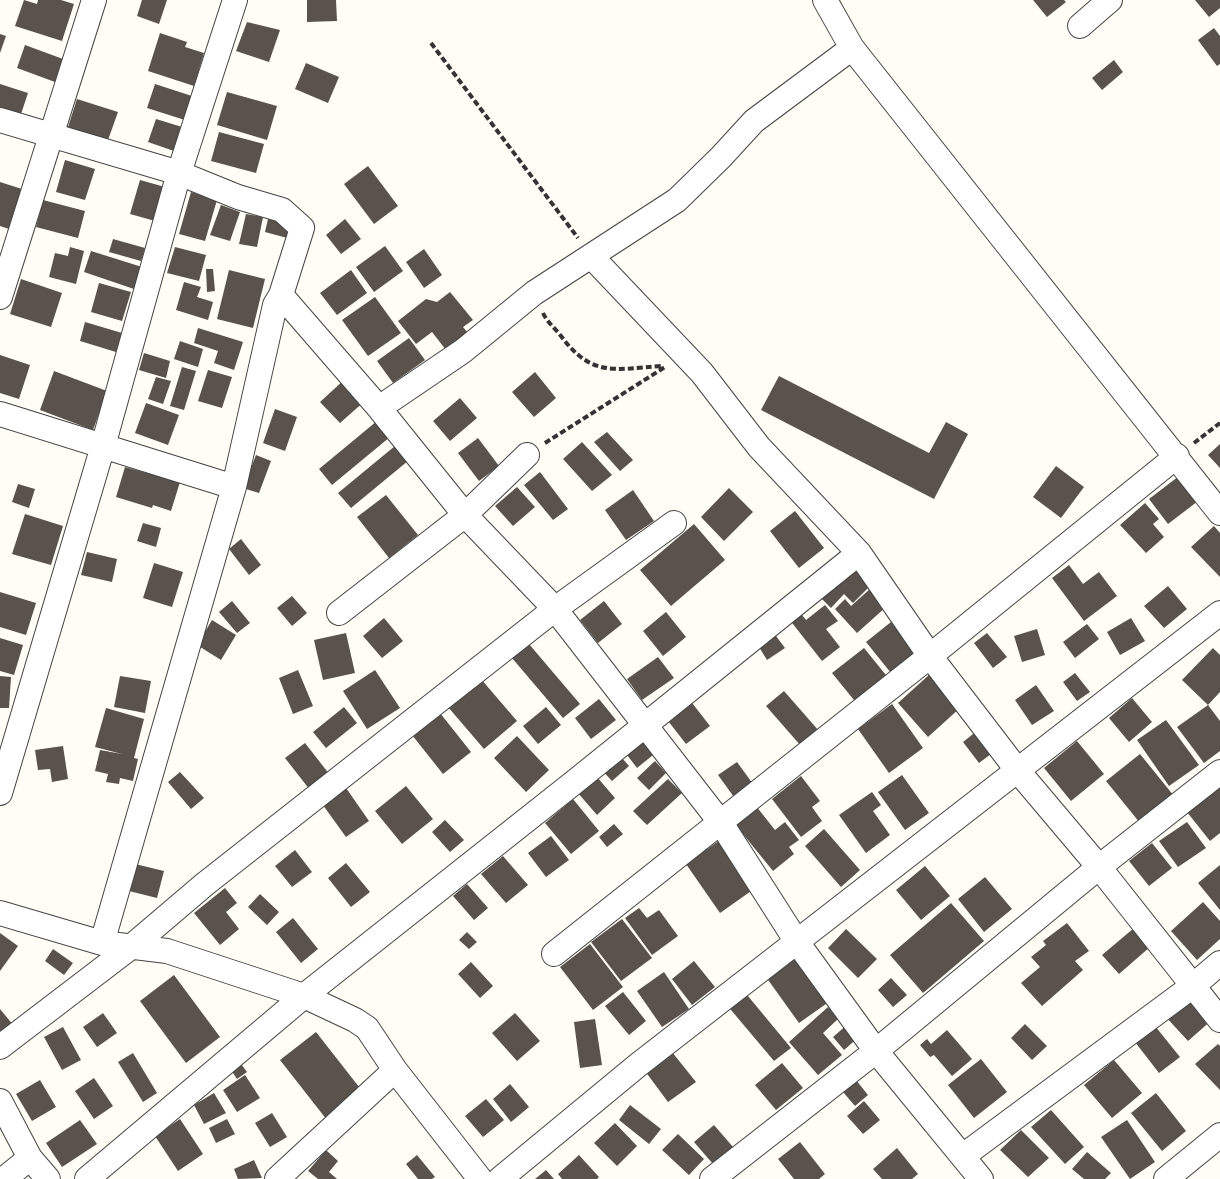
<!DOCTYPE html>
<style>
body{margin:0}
canvas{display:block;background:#fffdf5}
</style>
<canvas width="1220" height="1179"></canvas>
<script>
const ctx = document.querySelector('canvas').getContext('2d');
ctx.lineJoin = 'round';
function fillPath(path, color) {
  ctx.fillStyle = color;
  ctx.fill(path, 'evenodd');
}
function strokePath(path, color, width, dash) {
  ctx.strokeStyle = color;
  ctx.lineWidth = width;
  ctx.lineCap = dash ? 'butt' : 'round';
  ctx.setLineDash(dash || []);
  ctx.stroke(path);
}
fillPath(new Path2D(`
 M24 0 37 4 38 0H61L74 4 62 41 15 26Z
 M142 0H167L159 24 137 16Z
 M307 0H336L337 21 307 22Z
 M1033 0H1064L1066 2 1047 17Z
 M1195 0H1220V8L1209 17Z
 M247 22 280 30 269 62 236 51Z
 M1214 28 1220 36V64L1217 66 1198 40Z
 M160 33 187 42 185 47 204 53 194 86 148 71Z
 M0 34 6 36 0 53Z
 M25 45 63 59 55 82 17 68Z
 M1114 60 1123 72 1102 90 1092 78Z
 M306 63 339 77 328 103 295 89Z
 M0 84 28 93 21 114 0 107Z
 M155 84 195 97 188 121 147 108Z
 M227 92 277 106 267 140 217 125Z
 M77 99 118 112 108 140 68 127Z
 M156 119 182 127 174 151 148 142Z
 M219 132 264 144 256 173 211 161Z
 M65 160 95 169 85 200 56 192Z
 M368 166 398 206 374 224 344 184Z
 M140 180 165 187 155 221 130 214Z
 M0 182 22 189 9 229 0 226Z
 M191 192 217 200 205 241 179 234Z
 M43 200 85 211 78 238 36 227Z
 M221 205 240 212 230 241 210 235Z
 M246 214 263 217 257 247 239 244Z
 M268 219 295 226 291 239 265 232Z
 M345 219 361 239 341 254 326 235Z
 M113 239 145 248 141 261 109 252Z
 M385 246 403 271 374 292 356 267Z
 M70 247 84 251 76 284 49 277 55 253 68 256Z
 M175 247 206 255 199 281 167 273Z
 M424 249 442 275 424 288 406 262Z
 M91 251 142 267 134 289 84 272Z
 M206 269H213L215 291 207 292Z
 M229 270 265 279 253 328 217 319Z
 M351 270 367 293 337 315 320 293Z
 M21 279 62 293 51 327 10 314Z
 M184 282 201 287 197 297 213 302 208 320 176 310Z
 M99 283 131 292 122 321 91 312Z
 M450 292 473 320 463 327 468 333 446 350 432 332 416 344 398 321 426 299 437 302Z
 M375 297 401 333 368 356 342 320Z
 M85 322 122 333 116 352 80 341Z
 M198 328 243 342 234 370 214 363 218 351 194 343Z
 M409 338 425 360 393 383 377 361Z
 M180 341 203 349 198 367 174 359Z
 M144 353 170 361 166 378 139 370Z
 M0 355 30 365 19 399 0 393Z
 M182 367 196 371 184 410 170 406Z
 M208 370 232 377 222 408 198 401Z
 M54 371 107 391 93 430 40 410Z
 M535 372 556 398 534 417 512 392Z
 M779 376 929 453 946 422 968 434 934 499 761 410Z
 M156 377 171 381 163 404 148 399Z
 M346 378 366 400 340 423 320 402Z
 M460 398 477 418 450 441 433 421Z
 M146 403 179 415 168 445 135 433Z
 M275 409 297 417 285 451 263 443Z
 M383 416 396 432 332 485 319 469Z
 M607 432 633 460 620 471 594 442Z
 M478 438 499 466 479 481 458 453Z
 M401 441 414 456 351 508 338 493Z
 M582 442 612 475 592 491 563 459Z
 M1220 444V468L1208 455Z
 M256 455 271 461 259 493 243 488Z
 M1056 466 1084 487 1061 518 1033 497Z
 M125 467 180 482 171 511 153 505 152 508 116 497Z
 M540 472 568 509 553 520 524 485Z
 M1183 473 1202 498 1168 524 1149 499Z
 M18 484 35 489 29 508 12 502Z
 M517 487 535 507 513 526 495 506Z
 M729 488 753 512 724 541 701 517Z
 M633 490 654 521 626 540 605 510Z
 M386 495 418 535 389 558 357 517Z
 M1145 503 1159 519 1153 524 1164 537 1146 553 1120 525Z
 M795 511 824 548 799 568 770 531Z
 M25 514 63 526 51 565 12 554Z
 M143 523 161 528 156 547 137 541Z
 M694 524 725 560 671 606 640 570Z
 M1214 526 1220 533V577L1191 547Z
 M241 539 261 565 249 575 229 549Z
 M87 552 117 559 112 582 81 575Z
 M154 563 183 572 172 607 143 598Z
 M1069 565 1083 584 1099 572 1117 596 1084 621 1052 578Z
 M854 569 871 585 853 603 844 594 831 608 818 595Z
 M1168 586 1187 609 1164 628 1144 606Z
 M870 589 886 607 857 633 835 609 845 599 851 606Z
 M0 592 36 603 26 635 0 627Z
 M292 596 307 613 292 626 277 608Z
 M232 601 250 623 237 633 219 612Z
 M604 601 622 624 598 643 580 620Z
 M825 605 838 621 826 629 840 647 822 661 789 619 799 611 806 620Z
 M666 612 686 637 663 656 643 631Z
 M384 618 403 641 382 658 363 636Z
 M1131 618 1145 641 1120 655 1107 632Z
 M212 620 236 635 221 660 197 645Z
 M891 622 916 654 891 673 866 642Z
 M1087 624 1099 639 1075 658 1063 642Z
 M1037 629 1045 655 1022 662 1014 636Z
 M346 633 355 673 323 680 314 640Z
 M987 633 1007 657 993 668 974 643Z
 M776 636 785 648 767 660 759 647Z
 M0 638 23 645 14 675 0 671Z
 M529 644 580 704 563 718 512 658Z
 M864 648 890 680 858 705 832 673Z
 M1213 648 1220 655V692L1208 705 1182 680Z
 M658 657 674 678 642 700 627 679Z
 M298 670 313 706 293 714 279 678Z
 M375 670 400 708 367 729 343 691Z
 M1075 673 1090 692 1077 701 1063 682Z
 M930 674 960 708 928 737 898 703Z
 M0 676 11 677 9 708H0Z
 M120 676 151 681 145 713 114 707Z
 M481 679 517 721 484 749 448 707Z
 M1036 685 1054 711 1032 725 1015 700Z
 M784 691 819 731 801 746 766 706Z
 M1132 698 1152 722 1129 742 1109 718Z
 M599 699 616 720 591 739 575 718Z
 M689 699 710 726 686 744 665 717Z
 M892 704 923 748 889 773 858 729Z
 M1208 705 1220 721V751L1204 763 1177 727Z
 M344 707 357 723 326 748 313 732Z
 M546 707 561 725 538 744 523 726Z
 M106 708 144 719 134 758 138 759 133 781 120 778 119 784 106 782 108 774 95 771 100 750 122 754 95 747Z
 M440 713 471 752 443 774 412 735Z
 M1166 720 1199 765 1169 786 1137 740Z
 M978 730 995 751 979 763 963 742Z
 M637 735 653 755 637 768 621 747Z
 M517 736 549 770 526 792 494 758Z
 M1077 741 1104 774 1071 801 1044 768Z
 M305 743 330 775 310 790 285 758Z
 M63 746 68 779 52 782 50 769 38 770 35 750Z
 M616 751 629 766 612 781 599 767Z
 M1140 754 1174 796 1140 823 1106 781Z
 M655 761 666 773 649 790 637 778Z
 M737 762 753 784 734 797 718 775Z
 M180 772 204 798 191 809 168 782Z
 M902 775 929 813 905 830 878 792Z
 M801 776 820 801 812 807 822 821 801 837 772 799Z
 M597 777 615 798 597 815 578 793Z
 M668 779 682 793 647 825 633 811Z
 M344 785 369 821 346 837 320 801Z
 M1220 785V833L1210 841 1187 812Z
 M406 786 433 819 402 844 375 811Z
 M872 792 881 805 873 811 890 835 866 853 839 815Z
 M573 799 599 831 571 854 545 823Z
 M756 806 775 830 785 822 799 840 789 847 794 854 773 871 734 823Z
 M445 820 464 840 450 852 432 832Z
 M1187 822 1206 848 1178 867 1159 841Z
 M614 824 623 834 607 847 599 837Z
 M824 829 860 870 841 887 805 846Z
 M551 836 569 860 546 877 528 853Z
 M720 840 754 889 720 913 686 864Z
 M1152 843 1172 868 1149 886 1129 861Z
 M295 850 312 872 292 887 275 866Z
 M503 856 528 885 506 903 481 874Z
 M131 863 164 871 157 898 125 890Z
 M346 863 370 892 351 907 328 878Z
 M1220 865V910L1198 883Z
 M925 866 950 896 921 920 896 890Z
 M985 877 1012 909 984 932 958 899Z
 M467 884 488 908 474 920 453 896Z
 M225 888 237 903 226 912 239 929 220 945 194 913Z
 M260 894 279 912 267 925 248 907Z
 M1203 902 1220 921V939L1197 960 1171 931Z
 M951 903 984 941 923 993 890 955Z
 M639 908 647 918 659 910 678 936 652 955 625 918Z
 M293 918 318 949 301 963 276 932Z
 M622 919 652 958 621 981 591 942Z
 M1067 923 1089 951 1075 961 1083 970 1042 1006 1021 983 1040 967 1031 957 1046 945 1043 941Z
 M1134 928 1150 947 1119 974 1102 955Z
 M846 929 877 959 858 978 828 948Z
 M467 932 477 942 469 949 459 940Z
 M0 933 18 946 0 971Z
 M590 944 623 987 593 1010 560 967Z
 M53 949 73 963 64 975 45 961Z
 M799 953 833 999 799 1023 766 977Z
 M694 961 715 987 692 1005 672 979Z
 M471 962 493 986 480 998 458 974Z
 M664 972 689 1009 662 1027 637 991Z
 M174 975 220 1037 186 1063 140 1001Z
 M891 978 907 995 893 1007 878 990Z
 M743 990 791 1048 774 1061 726 1004Z
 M623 992 646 1021 629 1035 605 1006Z
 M1190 993 1213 1019 1188 1041 1165 1016Z
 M828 1007 838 1019 823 1033 842 1055 818 1075 789 1042Z
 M0 1009 14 1026 0 1037Z
 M103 1013 117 1033 97 1047 83 1027Z
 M515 1013 540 1041 517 1061 492 1033Z
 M595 1019 602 1065 580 1068 574 1022Z
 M849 1023 860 1036 844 1050 833 1037Z
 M1025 1024 1047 1046 1032 1060 1011 1038Z
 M1155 1026 1180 1057 1159 1073 1135 1042Z
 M63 1027 81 1060 62 1070 44 1037Z
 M947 1030 972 1059 952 1076 934 1055 930 1057 920 1045 927 1039 931 1044Z
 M316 1032 363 1092 327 1120 280 1060Z
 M1218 1044 1220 1046V1090L1195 1064Z
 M672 1052 696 1082 668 1102 645 1071Z
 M133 1053 157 1093 143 1102 118 1062Z
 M236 1057 247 1072 237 1079 227 1064Z
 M981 1059 1007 1092 974 1118 948 1085Z
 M1114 1060 1142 1093 1112 1118 1084 1085Z
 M782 1063 803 1088 776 1110 755 1085Z
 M245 1075 260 1098 237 1112 223 1090Z
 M94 1078 113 1106 94 1119 75 1091Z
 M40 1080 56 1107 32 1121 16 1094Z
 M856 1080 868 1095 855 1106 843 1092Z
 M510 1084 529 1107 511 1122 493 1099Z
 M214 1093 226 1113 204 1124 194 1105Z
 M1156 1093 1186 1131 1162 1151 1131 1113Z
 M486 1099 504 1120 483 1137 465 1116Z
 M864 1101 880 1120 863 1134 847 1116Z
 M630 1105 661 1129 649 1144 619 1120Z
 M1051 1110 1084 1147 1065 1164 1031 1127Z
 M272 1113 287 1137 270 1147 255 1123Z
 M180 1119 203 1154 178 1171 155 1136Z
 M227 1119 235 1134 216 1143 209 1128Z
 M80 1120 97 1144 62 1167 46 1143Z
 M1127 1120 1155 1162 1130 1179 1101 1137Z
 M615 1123 637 1146 617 1166 594 1143Z
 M714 1125 733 1147 713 1164 694 1142Z
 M1021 1130 1049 1158 1028 1177 1000 1150Z
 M678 1134 704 1159 689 1175 662 1150Z
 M800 1142 825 1174 819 1179H794L778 1159Z
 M897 1148 918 1174 912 1179H882L873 1169Z
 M326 1150 338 1161 329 1172 337 1179H318L308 1171Z
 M1087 1152 1111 1173 1105 1179H1084L1072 1169Z
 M417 1155 435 1177 432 1179H418L406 1164Z
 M579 1155 599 1177 597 1179H562L558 1174Z
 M254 1160 262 1178 238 1179 234 1169Z
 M546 1170 554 1179H535Z`), '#5a524d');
const minor = new Path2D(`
 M825 0 852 48 1220 513
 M1080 26 1110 0
 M0 120 179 173 238 197 282 210 302 228 281 295
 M591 256 702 373 759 447 859 553 930 656 1018 771 1099 867 1220 1020
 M0 297 94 0
 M379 408 463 351 534 293 677 200 721 157 754 121 852 48
 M0 414 234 487
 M339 613 465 515 527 455
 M0 793 103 446 179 173 235 0
 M0 913 102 943 167 951 304 996 355 1020 367 1028 395 1070 480 1179
 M102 943 234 487 275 305 281 295 379 408 465 515 555 609 721 823 797 942 876 1051 981 1179
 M554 954 930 656 1177 456
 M0 1047 131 947 205 884 555 609 674 523
 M0 1101 30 1158 48 1179
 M963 1156 1194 985 1220 963
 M4 1179 30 1158
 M87 1179 304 996 572 784 859 553
 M277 1179 395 1070
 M500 1179 638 1065 1220 613
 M712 1179 876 1051 1099 867 1220 772
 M1166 1179 1220 1135`);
strokePath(minor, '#444', 26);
strokePath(new Path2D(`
 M431 43 578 238
 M543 313C547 322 555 328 561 336 592 378 615 369 662 366
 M545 443 665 367
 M1194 443 1220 423`), '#333', 4, [6, 3]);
strokePath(minor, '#fff', 24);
</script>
